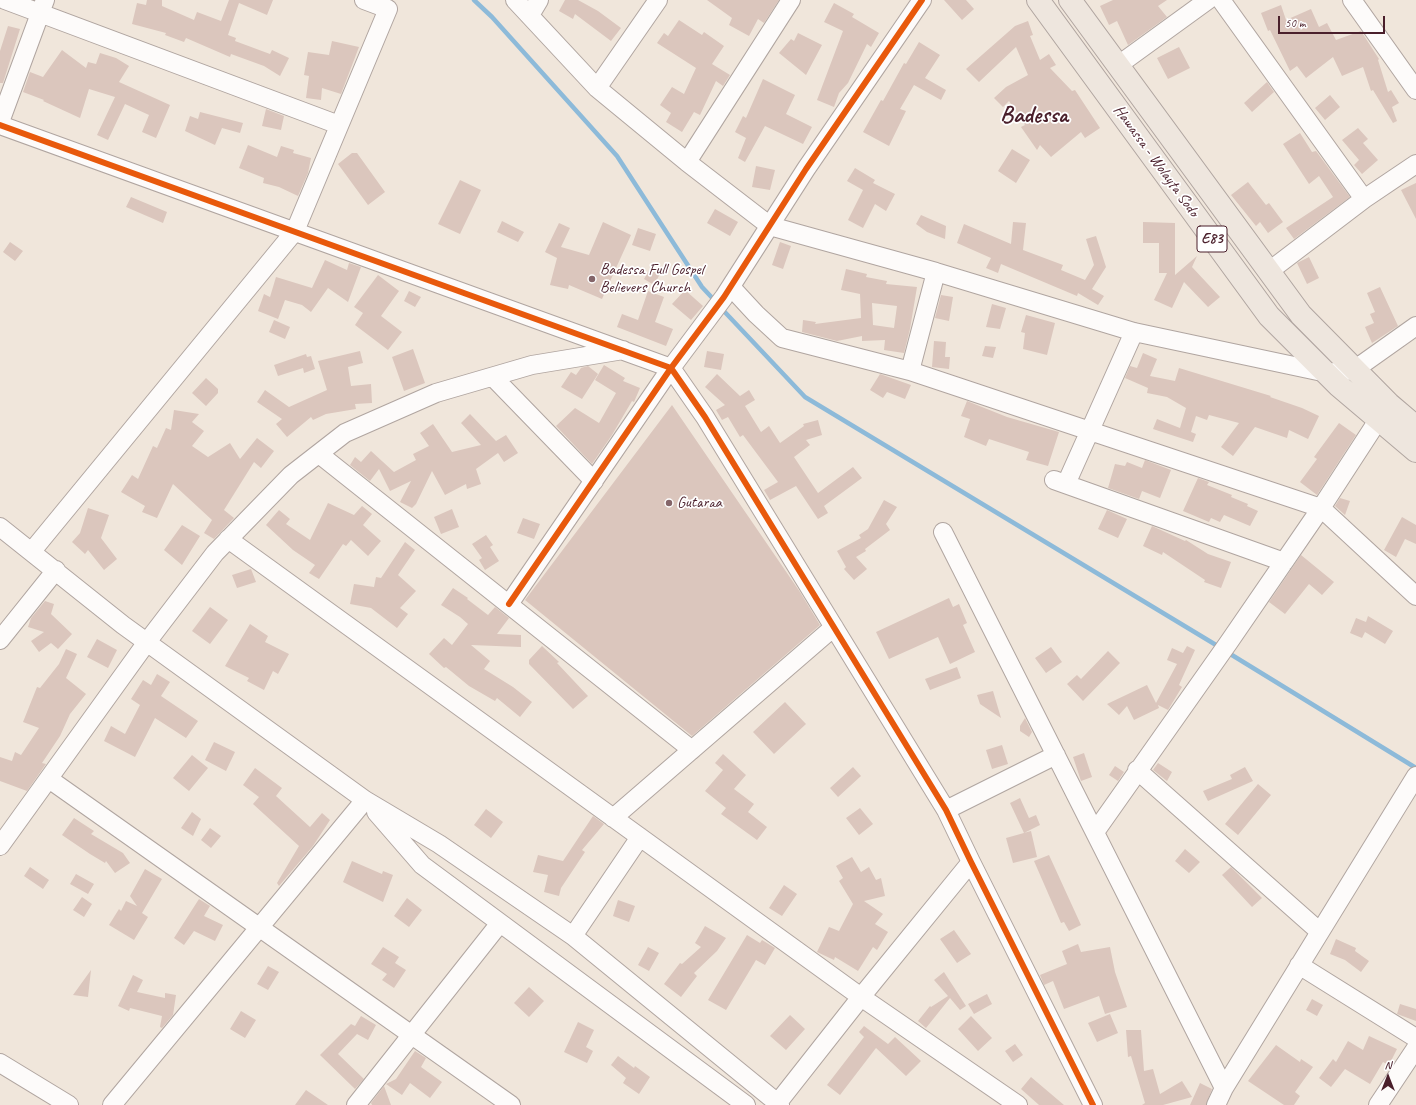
<!DOCTYPE html>
<style>
body{margin:0}
#map{position:relative;width:1416px;height:1105px;overflow:hidden;background:#f0e6db;font-family:Caveat,sans-serif}
canvas{display:block}
.north{position:absolute;left:1368px;top:1057px;width:40px;height:40px;-webkit-text-stroke:3px #fff;paint-order:stroke;rotate:0deg;font-size:11px;font-weight:700;line-height:16px;text-align:center;color:#4a1f2b}
.north::after{content:'';display:block;margin:auto;width:14px;height:18px;background:#4a1f2b;clip-path:polygon(50% 0,100% 100%,50% 72%,0 100%)}
.scale{position:absolute;left:1278px;top:16px;width:107px;height:18px;box-sizing:border-box;border:2px solid #4a1f2b;border-top:0;padding-left:5px;font-size:12px;line-height:14px;white-space:nowrap;color:#4a1f2b;-webkit-text-stroke:3px #fff;paint-order:stroke}
</style>
<div id="map">
<canvas width="1416" height="1105"></canvas>
<div class="north">N</div>
<div class="scale">50 m</div>
</div>
<script>
const ctx = document.querySelector('canvas').getContext('2d');
ctx.lineJoin = 'round';
function strokePath(path, color, width, dash) {
  ctx.strokeStyle = color;
  ctx.lineWidth = width;
  ctx.lineCap = dash ? 'butt' : 'round';
  ctx.setLineDash(dash || []);
  ctx.stroke(path);
}
function fillPath(path, color) {
  ctx.fillStyle = color;
  ctx.fill(path, 'evenodd');
}
function label(font, color, halo, rows, align = 'center') {
  ctx.font = font + ' Caveat,sans-serif';
  ctx.lineWidth = 3.5;
  ctx.setLineDash([]);
  ctx.textBaseline = 'middle';
  ctx.strokeStyle = halo;
  ctx.fillStyle = color;
  for (const [text, x, y, turn = 0] of rows) {
    ctx.save();
    ctx.translate(x, y);
    ctx.rotate((+turn || 0) * Math.PI / 180);
    ctx.textAlign = isNaN(turn) ? turn : align;
    if (halo) ctx.strokeText(text, 0, 0);
    ctx.fillText(text, 0, 0);
    ctx.restore();
  }
}
strokePath(new Path2D(`
 M474 0 492 17 617 156 702 287 716 302
 M721 308 805 397 1221 648
 M1227 652 1416 768`), '#8dbad9', 4.5);
fillPath(new Path2D(`
 M147 0H162V6L194 20 197 12 221 21 229 0H273L267 15 239 3 228 35 236 38 235 41 270 54 272 50 289 58 280 76 264 66 231 54 230 57 186 38 184 42 165 35 166 33 132 24 137 3 146 5Z
 M565 0H578L598 11 621 28 611 41 575 14 573 19 559 11Z
 M707 0H779L764 23 758 19 749 36 729 25 732 18Z
 M944 0H966L974 9 962 20Z
 M1113 0H1167L1158 6 1167 17 1128 45 1117 21 1109 25 1100 6Z
 M834 3 854 14 852 17 879 33 871 47 867 44 848 83 839 93 834 107 817 100 843 31 824 22Z
 M1281 5 1286 20 1311 9 1319 27 1327 23 1336 40 1361 31 1379 59 1378 60 1388 92 1391 90 1399 103 1392 107 1397 121 1393 123 1373 90 1371 91 1363 67 1342 76 1333 57 1306 78 1297 66 1290 71 1270 30 1268 31 1261 13Z
 M679 20 702 35 704 32 724 46 712 64 730 75 723 86 716 81 700 115 694 112 682 132 666 122 671 113 660 105 672 87 684 94 696 68 657 43 664 33 668 36Z
 M1028 21 1033 35 1030 36 1040 60 1049 54 1056 65 1050 68 1072 91 1075 90 1100 128 1085 138 1081 132 1051 157 1040 145 1037 150 1021 127 1025 125 1009 101 1003 107 994 98 1006 87 1028 75 1016 47 979 82 966 69 1015 26Z
 M8 26 20 29 3 83H0V51Z
 M798 33 822 45 806 75 779 53 791 39 794 41Z
 M332 41 359 47 341 94 322 88 321 100 306 98 309 76 304 75 308 52 329 55Z
 M919 42 940 55 925 78 946 90 941 100 914 85 900 109 906 111 889 146 863 132 881 100 883 101 904 63 906 64Z
 M1179 47 1190 68 1168 79 1157 58Z
 M62 50 86 68 88 62 96 64 100 53 116 58 129 66 119 82 170 105 156 138 142 132 149 115 125 104 108 140 97 135 115 97 89 89 80 118 43 101 44 100 23 92 30 72 43 77Z
 M763 79 795 95 786 114 812 127 803 144 765 126 745 162 738 158 746 138 735 132 743 116 746 118Z
 M1267 82 1274 92 1252 112 1244 103Z
 M1330 95 1340 107 1325 120 1315 108Z
 M266 109 284 116 281 130 262 126Z
 M200 112 243 123 240 133 222 128 215 145 185 131 190 116 198 119Z
 M1358 128 1368 139 1363 143 1378 160 1362 174 1354 165 1359 160 1342 140Z
 M1300 133 1312 152 1316 151 1350 197 1294 239 1286 228 1333 197 1319 176 1309 184 1283 144Z
 M248 145 277 157 281 146 294 150 293 153 311 158 308 173 298 196 279 187 263 183 264 178 239 168Z
 M1012 149 1030 160 1016 183 998 171Z
 M352 153H357L385 192 368 205 338 164Z
 M756 166 775 170 770 190 752 187Z
 M855 168 875 180 873 183 895 194 886 211 875 204 863 228 848 220 863 190 847 181Z
 M460 180 481 190 460 234 438 224Z
 M1248 182 1266 205 1269 203 1283 222 1268 233 1260 222 1256 226 1231 195Z
 M1416 183V219L1401 190Z
 M131 197 167 212 163 223 126 207Z
 M715 209 738 222 730 236 707 223Z
 M921 215 946 226 945 239 927 232 916 224Z
 M502 221 524 232 518 242 497 232Z
 M603 222 631 235 602 299 569 285 568 289 550 285 557 258 545 252 559 223 570 228 561 247 589 255Z
 M1013 222 1026 223 1023 250 1063 265 1061 270 1085 280 1094 265 1086 239 1096 236 1106 267 1092 289 1104 296 1098 305 1078 293 1077 296 1001 264 998 273 986 268 991 258 957 243 964 224 1011 244Z
 M1143 222 1175 223V275L1197 256 1192 267 1220 297 1208 307 1184 282 1172 308 1154 300 1167 273H1159V243H1143Z
 M638 228 656 234 650 251 632 245Z
 M10 242 23 251 15 261 3 252Z
 M780 242 791 246 783 269 772 265Z
 M1309 257 1319 278 1307 284 1297 263Z
 M325 260 347 270 349 263 361 267 348 302 328 288 311 312 302 305 285 300 278 319 258 311 264 294 270 297 276 277 312 288Z
 M651 267 661 272 654 285 644 279Z
 M846 269 867 274 866 277 887 281 886 284 917 287 910 329 904 353 884 350 885 340 862 341V336L837 341 802 332 803 320 816 322 815 324 861 318 860 294 841 290ZM872 303 897 306 894 328 873 325Z
 M378 275 399 291 381 316 402 332 388 350 355 325 363 313 354 307Z
 M1380 287 1398 326 1372 343 1365 327 1374 323 1370 314 1375 312 1367 293Z
 M685 290 703 306 691 320 672 304Z
 M409 291 421 297 415 307 404 301Z
 M648 291 664 297 655 322 673 329 666 346 617 327 622 314 638 320Z
 M941 295 953 297 949 321 935 318Z
 M992 304 1006 308 1000 329 986 327Z
 M1026 315 1055 323 1047 355 1023 349 1025 333 1021 332Z
 M274 320 290 327 285 339 269 332Z
 M934 341 946 342 945 357H950L949 369 932 367Z
 M985 346 996 347 993 358 982 356Z
 M413 349 425 383 404 391 392 357Z
 M360 351 363 363 348 367 351 386 371 384 372 403 355 404 356 409 326 414 313 420 311 417 287 437 276 424 282 419 257 402 265 390 289 407 327 390 318 361Z
 M707 351 724 354 721 370 704 367Z
 M1143 353 1157 359 1150 376 1175 381 1179 368 1271 396 1270 397 1302 408 1319 416 1308 439 1289 430 1287 438 1255 427 1233 456 1221 447 1239 423 1209 415 1207 420 1196 416 1191 432 1196 434 1193 442 1159 431 1153 429 1157 419 1180 428 1186 408 1167 397 1147 393 1148 388 1125 378 1130 366 1137 368Z
 M306 354 307 357 311 356 315 369 304 373 303 368 278 376 274 365Z
 M604 365 625 378 623 381 640 388 634 402 632 401 612 435 592 464 556 426 575 408 599 423 616 393 595 380Z
 M588 366 598 374 582 399 561 387 571 372 576 375 581 368Z
 M717 374 740 396 749 390 755 400 745 406 761 432 769 426 780 443 804 426 803 424 818 420 822 435 806 440 810 445 794 457 818 493 853 467 862 478 824 506 828 513 818 519 796 486 770 500 764 490 778 482 743 435 740 437 728 417 722 420 716 410 725 405 705 387Z
 M880 374 911 385 905 399 887 392 883 398 870 390Z
 M206 378 218 389V393L206 406 192 393Z
 M967 401 1007 417 1059 432 1048 466 1026 460 1029 452 989 439 986 446 964 437 970 419 961 416Z
 M672 405 800 592 820 625 692 736 525 600Z
 M174 410 199 414 192 422 204 431 192 446 208 457 230 443 240 459 257 438 274 451 261 468 254 462 224 510 234 518 214 539 204 533 212 520 173 484 157 518 142 512 145 506 121 492 132 475 138 479 153 446 157 448 166 428 171 430Z
 M470 414 496 441 506 435 518 453 504 462 498 453 476 469 481 484 467 489 466 484 445 495 432 471 416 504 412 508 400 502 411 481 390 491 379 469 370 481 350 465 355 457 361 462 371 451 394 472 416 460 413 454 429 446 420 433 433 424 452 452 481 445 461 423Z
 M1339 423 1356 435 1317 495 1300 482 1317 459 1314 457Z
 M1145 460 1171 470 1160 498 1142 491 1139 499 1108 488 1115 464 1125 466 1127 462 1142 468Z
 M1198 478 1209 482 1207 485 1232 495 1231 497 1248 504 1247 506 1258 511 1250 526 1224 515 1220 522 1211 518 1209 522 1183 511Z
 M1340 498 1350 501 1345 515 1335 506Z
 M884 500 897 507 886 524 890 530 865 549 866 551 856 557 867 569 854 580 844 569 846 567 837 551 861 538 859 535 868 529Z
 M328 503 354 515 362 506 372 514 363 525 381 541 368 556 351 540 346 546 343 544 319 579 309 573 315 565 293 550 266 525 279 510 290 519 286 524 310 540Z
 M88 508 109 515 101 538 117 559 104 570 88 550 85 554 72 542 80 533Z
 M452 509 459 527 441 534 434 517Z
 M1107 510 1127 519 1118 538 1098 529Z
 M1402 517 1416 525V544L1405 539 1396 557 1384 550Z
 M523 518 540 524 534 539 517 533Z
 M182 525 200 536 182 565 164 550Z
 M1152 526 1185 541 1186 540 1208 554 1231 562 1221 588 1204 582 1205 580 1163 552 1162 555 1143 546Z
 M486 535 493 545 490 547 499 561 485 570 479 560 482 558 472 544Z
 M405 542 415 550 398 575 416 591 400 608 408 614 397 628 371 608 350 604 354 584 374 587 376 577 381 578Z
 M1301 555 1334 582 1322 595 1309 584 1285 614 1269 602Z
 M251 569 256 582 237 588 232 575Z
 M453 588 468 598 467 599 488 615 495 607 509 618 497 634 521 635V647L471 645 490 661 484 669 513 687 532 702 520 717 497 698 495 701 469 686 446 667 444 668 429 654 444 638 452 645 468 624 460 617 441 605Z
 M949 598 953 607 959 604 967 623 963 625 975 652 950 664 938 637 889 659 876 632Z
 M45 601 54 604 51 614 72 634 58 649 51 643 39 652 31 641 44 632 28 627 31 618Z
 M210 607 228 620 210 644 192 631Z
 M1368 616 1393 631 1385 644 1365 632 1362 638 1350 633 1356 618 1366 622Z
 M250 624 268 636 265 642 289 654 278 674 273 671 264 690 247 681 249 678 225 666Z
 M97 639 117 650 108 668 87 657Z
 M542 646 559 662 557 663 588 696 573 709 529 664V660Z
 M1187 646 1195 650 1179 685 1182 687 1168 710 1158 705 1159 708 1134 720 1127 706 1119 715 1107 704 1147 685 1156 703 1177 664 1167 660 1172 648 1183 653Z
 M1051 647 1062 662 1046 673 1035 658Z
 M66 649 77 654 66 678 86 694 70 714 60 736 42 763 46 764 27 791 0 781V757L12 761 15 752 21 755 39 728 23 722 37 687 40 688 59 664Z
 M1108 651 1120 663 1083 701 1067 684 1077 675 1081 679Z
 M957 667 961 678 930 690 925 679Z
 M157 674 170 682 161 696 198 721 186 738 155 718 135 757 104 741 111 726 125 734 140 705 131 699 143 680 151 685Z
 M993 691 1001 718 980 704 977 695Z
 M785 702 806 724 774 754 753 732Z
 M1025 718 1032 732 1029 737 1020 731V726Z
 M214 742 235 752 226 771 205 760Z
 M1002 745 1008 764 992 769 986 750Z
 M1084 753 1092 777 1081 781 1073 757Z
 M723 754 746 775 734 789 754 804 748 812 767 827 757 840 721 814 726 808 705 791 723 770 715 763Z
 M192 755 208 768 189 791 173 778Z
 M1158 763 1172 772 1167 781 1153 770Z
 M1115 766 1124 772 1118 781 1109 775Z
 M853 767 861 776 838 797 830 788Z
 M1245 767 1253 781 1208 801 1203 791 1232 779 1230 775Z
 M255 768 282 788 276 796 310 827 322 813 330 820 313 846 279 886 277 883 299 846 253 804 259 797 243 785Z
 M1258 784 1271 795 1238 835 1225 824Z
 M1020 798 1029 818 1036 815 1040 825 1024 833 1010 803Z
 M860 808 873 824 859 835 846 818Z
 M486 809 503 822 491 838 474 825Z
 M192 812 201 819 193 836 181 828Z
 M593 816 604 824 582 850 585 852 561 888 559 896 544 892 548 875 533 872 538 855 563 861Z
 M74 818 94 831 91 834 123 853 130 863 115 873 106 861 105 863 90 854 62 835Z
 M210 828 221 836 211 848 201 840Z
 M1031 831 1037 857 1013 863 1006 838Z
 M1185 849 1200 862 1189 873 1175 861Z
 M1049 855 1081 925 1069 931 1064 922 1061 923 1034 861Z
 M852 857 861 872 869 867 876 880 881 878 885 896 864 901 883 914 875 924 888 932 877 950 873 947 858 971 835 957 834 960 817 952 829 927 839 931 853 904 839 881 843 878 836 866Z
 M352 861 382 874 383 871 393 875 383 902 343 882Z
 M30 867 49 880 43 889 24 876Z
 M1231 867 1262 898 1252 907 1222 875Z
 M145 869 162 879 142 913 148 917 134 940 109 925 119 909 121 911 126 901 137 906 130 896Z
 M76 874 94 884 88 894 70 884Z
 M784 885 797 894 782 916 769 908Z
 M82 897 92 904 84 917 73 910Z
 M407 898 422 910 409 927 394 916Z
 M199 899 210 906 204 916 223 925 215 941 194 931 184 945 174 938Z
 M618 900 635 906 629 922 613 916Z
 M705 926 726 938 717 951 694 973 697 976 681 997 664 984 680 963 682 964 701 947 695 943Z
 M954 930 971 954 957 963 940 939Z
 M747 935 760 943 762 940 775 948 765 965 756 960 726 1010 708 1000Z
 M1336 939 1356 948 1355 951 1369 961 1361 972 1345 960 1330 954Z
 M1078 944 1081 952 1110 947 1115 972 1127 1007 1105 1014 1099 996 1064 1009 1053 981 1044 985 1040 975 1067 964 1062 951Z
 M383 947 399 957 395 963 406 970 394 988 382 980 387 974 371 964Z
 M648 947 659 953 649 971 638 965Z
 M268 966 279 972 268 990 257 984Z
 M91 970 88 997 73 995Z
 M944 972 966 1006 960 1010 950 998 926 1028 918 1021 930 1006 931 1007 948 996 934 980Z
 M133 975 143 980 137 992 165 998V993L176 995 173 1015 162 1028 160 1027 162 1016 130 1008 129 1011 118 1006Z
 M529 987 544 1001 529 1017 514 1003Z
 M987 994 992 1004 974 1014 968 1004Z
 M1312 999 1323 1005 1317 1016 1306 1010Z
 M1400 1004 1416 1009V1021L1397 1014Z
 M241 1011 256 1020 245 1038 230 1029Z
 M1110 1014 1118 1033 1097 1042 1088 1023Z
 M790 1015 805 1029 786 1050 770 1036Z
 M361 1016 376 1025 368 1040 357 1034 338 1054 364 1079 355 1089 320 1055 351 1024 355 1026Z
 M971 1016 992 1038 978 1051 958 1029Z
 M578 1022 594 1030 586 1047 593 1051 587 1063 564 1052Z
 M864 1026 888 1044 895 1037 921 1061 906 1076 876 1048 840 1095 827 1085 864 1037 859 1032Z
 M1126 1030H1141L1144 1071 1153 1069 1160 1094 1182 1081 1192 1097 1163 1105H1142L1145 1103 1131 1056 1128 1057Z
 M1369 1036 1397 1049 1389 1065 1383 1062 1370 1084 1345 1069 1331 1087 1319 1078 1333 1059 1336 1062 1348 1041 1363 1050Z
 M1015 1044 1023 1055 1013 1062 1005 1051Z
 M1276 1045 1300 1062 1301 1059 1313 1067 1295 1092 1300 1096 1294 1105H1284L1248 1081Z
 M415 1051 426 1058 421 1067 442 1082 430 1098 410 1083 402 1095 386 1084 396 1079Z
 M618 1056 634 1068 635 1066 650 1077 639 1094 623 1083 626 1078 611 1065Z
 M1031 1077 1064 1105H1039L1021 1089Z
 M1200 1083 1212 1089 1206 1105H1190Z
 M384 1086 391 1105H372L371 1103Z
 M306 1090 328 1105H295Z`), '#dbc6bd');
const minor = new Path2D(`
 M5 0 339 125
 M515 0 597 88 687 162 770 226 936 272 1134 332 1327 373 1354 370 1416 326
 M1221 0 1364 199 1268 272
 M1352 0 1416 90
 M530 15 539 0
 M1117 66 1208 0
 M597 88 658 0
 M0 122 45 0
 M0 125 671 368 724 297 806 169 922 0
 M687 162 791 0
 M1364 199 1416 164
 M731 287 756 314 782 338 910 371 1321 508 1416 596
 M910 371 936 272
 M493 377 594 481
 M319 454 692 750
 M1054 480 1284 562
 M1066 484 1134 332
 M0 527 123 625 365 800 439 844 573 936 780 1105
 M943 532 1224 1088
 M228 539 861 997 1018 1105
 M32 551 295 231 388 9 364 0
 M509 604 671 368 705 417 946 810 971 862 1093 1105
 M0 640 56 570
 M1137 770 1320 932
 M49 779 511 1105
 M946 810 1056 755
 M376 812 422 865 746 1105
 M613 818 834 627
 M1095 832 1229 642 1321 508 1386 408
 M0 846 147 642 215 553 291 475 345 433 436 393 532 365 623 350
 M573 936 640 837
 M1299 965 1416 1038
 M0 1063 69 1105
 M112 1105 365 800
 M356 1105 500 923
 M776 1105 861 997 971 862
 M1216 1105 1224 1088 1416 776
 M1378 1105 1416 1048`);
const major = new Path2D(`
 M1038 0 1269 316 1338 385 1416 451
 M1070 0 1301 315 1389 404 1416 427`);
strokePath(minor, '#b0a5a0', 20);
strokePath(major, '#b0a5a0', 24);
strokePath(minor, '#fdfbfa', 18);
strokePath(major, '#eee6de', 22);
strokePath(new Path2D(`
 M0 125 671 368 724 297 806 169 922 0
 M509 604 671 368 705 417 946 810 971 862 1093 1105`), '#e8590c', 6);
for (const [x, y, r, color] of [
 [592,279,4,"#846569"],
 [669,503,4,"#846569"]
]) {
  const dot = new Path2D();
  dot.arc(x, y, r, 0, 2 * Math.PI);
  ctx.fillStyle = color;
  ctx.fill(dot);
  strokePath(dot, '#fff', 1.5);
}
for (const [x, y, w] of [
 [1212,239,30]
]) {
  const box = new Path2D();
  box.roundRect(x - w / 2, y - 13, w, 26, 3);
  ctx.fillStyle = '#fff';
  ctx.fill(box);
  strokePath(box, '#4a1f2b', 1);
}
label('bold 15px', '#4a1f2b', null, [
 ["E83",1212,239]
]);
label('16px', '#4a1f2b', '#fff', [
 ["Hawassa - Wolayta Sodo",1156,161,54]
]);
label('16px', '#4a1f2b', '#fff', [
 ["Badessa Full Gospel",600,270],
 ["Believers Church",600,288],
 ["Gutaraa",677,503]
], 'left');
label('bold 24px', '#4a1f2b', '#fff', [
 ["Badessa",1034,116]
]);
</script>
